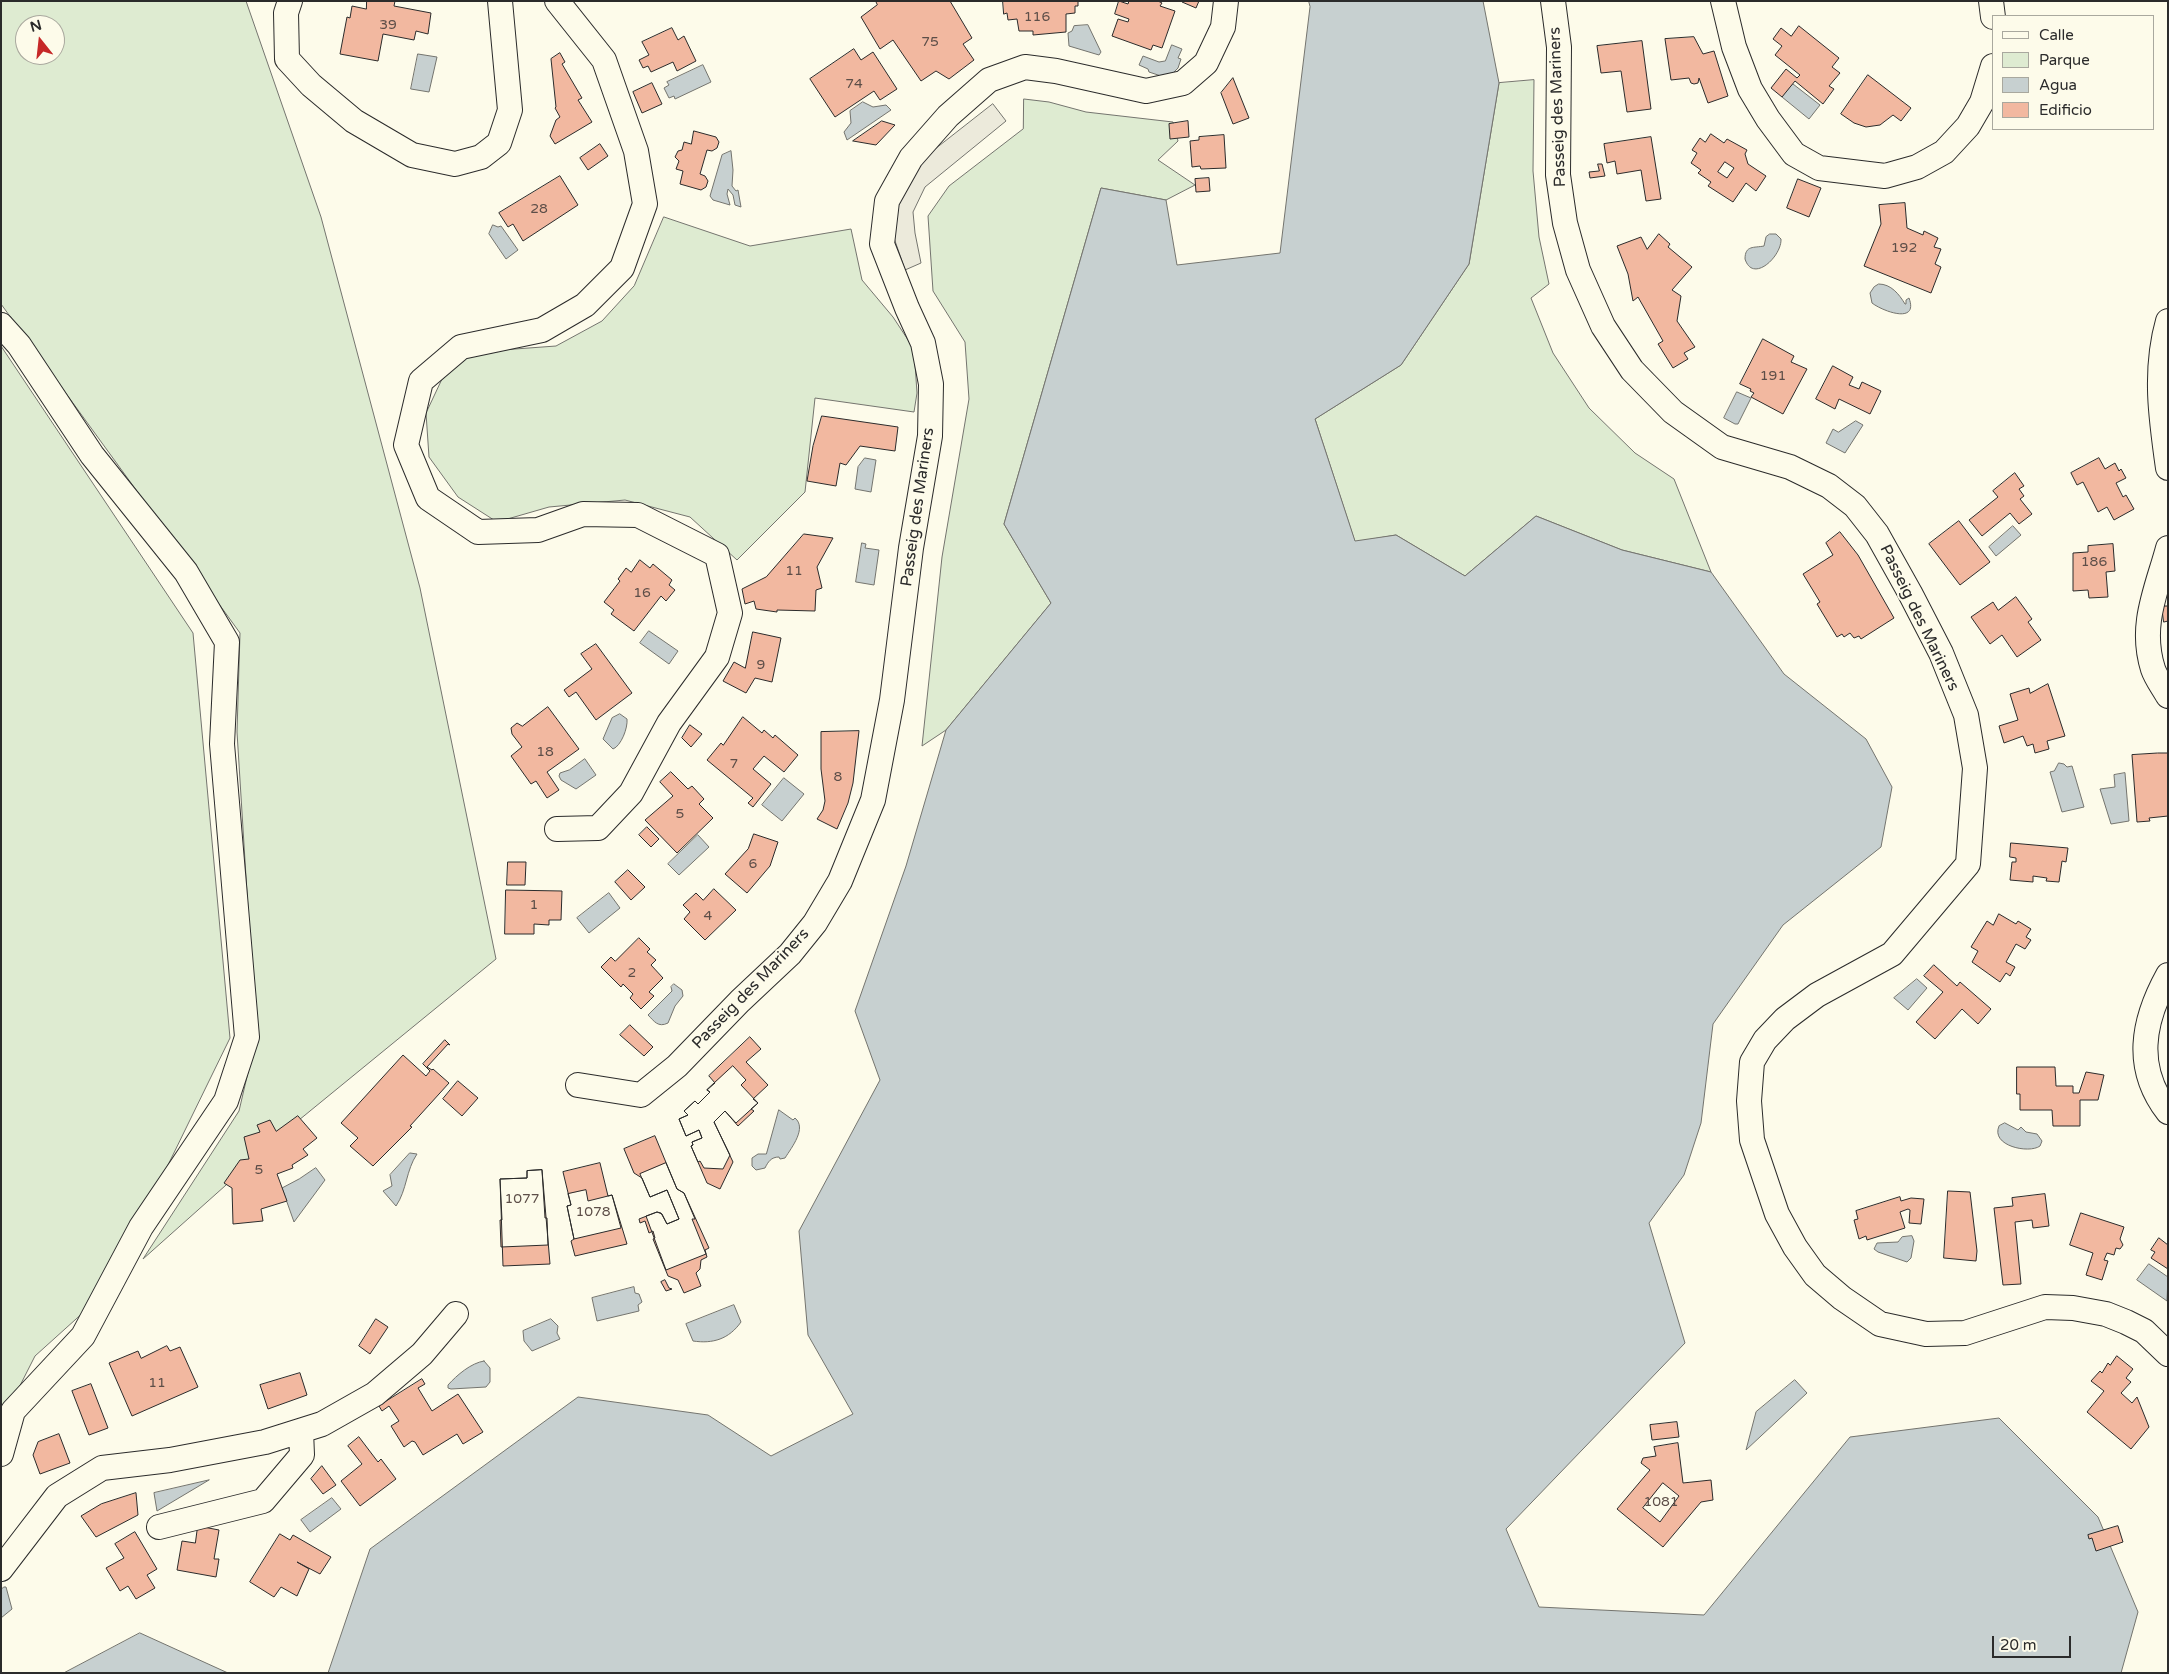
<!DOCTYPE html>
<style>
body{margin:0}
#map{position:relative;width:2169px;height:1674px;overflow:hidden;background:#fdfbea;font-family:"Varela Round",sans-serif}
canvas{display:block}
.frame{position:absolute;inset:0;border:2px solid #2b2b2b;pointer-events:none}
.legend{position:absolute;left:1992px;top:15px;width:162px;height:115px;box-sizing:border-box;background:#fdfbea;border:1px solid #a9a89e;margin:0;padding:6px 9px;list-style:none;font-size:15px;color:#2b2b2b}
.legend li{display:flex;align-items:center;gap:10px;height:25px}
.legend b{width:25px;border:1px solid #a9a89e}
.north{position:absolute;left:15px;top:15px;width:50px;height:50px;box-sizing:border-box;background:#fdfbea;border:1px solid #a9a89e;border-radius:50%;rotate:344deg;font-size:14px;font-weight:700;line-height:20px;text-align:center;color:#2b2b2b}
.north::after{content:'';display:block;margin:auto;width:18px;height:22px;background:#c62828;clip-path:polygon(50% 0,100% 100%,50% 72%,0 100%)}
.scale{position:absolute;left:1992px;top:1636px;width:79px;height:22px;box-sizing:border-box;border:2px solid #2b2b2b;border-top:0;padding-left:6px;font-size:15px;line-height:18px;white-space:nowrap;color:#2b2b2b;-webkit-text-stroke:4px #fdfbea;paint-order:stroke}
</style>
<div id="map">
<canvas width="2169" height="1674"></canvas>
<div class="frame"></div>
<ul class="legend">
<li><b style="height:6px;background:#fdfbea"></b>Calle</li>
<li><b style="height:14px;background:#deebd1"></b>Parque</li>
<li><b style="height:14px;background:#c7d0d0"></b>Agua</li>
<li><b style="height:14px;background:#f2b8a0"></b>Edificio</li>
</ul>
<div class="north">N</div>
<div class="scale">20 m</div>
</div>
<script>
const ctx = document.querySelector('canvas').getContext('2d');
ctx.lineJoin = 'round';
function fillPath(path, color) {
  ctx.fillStyle = color;
  ctx.fill(path, 'evenodd');
}
function strokePath(path, color, width, dash) {
  ctx.strokeStyle = color;
  ctx.lineWidth = width;
  ctx.lineCap = dash ? 'butt' : 'round';
  ctx.setLineDash(dash || []);
  ctx.stroke(path);
}
function label(font, color, halo, rows, align = 'center') {
  ctx.font = font + ' "Varela Round",sans-serif';
  ctx.lineWidth = 4;
  ctx.setLineDash([]);
  ctx.textBaseline = 'middle';
  ctx.strokeStyle = halo;
  ctx.fillStyle = color;
  for (const [text, x, y, turn = 0] of rows) {
    ctx.save();
    ctx.translate(x, y);
    ctx.rotate((+turn || 0) * Math.PI / 180);
    ctx.textAlign = isNaN(turn) ? turn : align;
    if (halo) ctx.strokeText(text, 0, 0);
    ctx.fillText(text, 0, 0);
    ctx.restore();
  }
}
const green = new Path2D(`
 M1 1H246L321 217 420 588 496 959 299 1120 143 1259 239 1111 256 1038 237 732 240 633 1 304ZM25 25H55V55H25Z
 M1534 80 1533 171 1539 237 1549 284 1531 298 1553 353 1589 408 1635 453 1674 479 1711 572 1622 550 1536 516 1465 576 1396 535 1355 542 1315 419 1401 365 1469 264 1499 83Z
 M1024 99 1049 102 1086 112 1173 122 1178 141 1158 160 1195 185 1166 200 1101 188 1004 524 1051 603 946 730 922 746 942 557 969 399 965 342 933 291 928 216 949 186 1023 129Z
 M664 217 750 246 851 229 862 280 893 317 914 349 917 393 914 412 815 398 805 492 737 560 690 517 625 500 549 507 497 522 458 497 429 457 426 413 442 379 474 352 556 346 602 321 634 286Z
 M1 346 193 633 230 1038 106 1292 35 1356 1 1423Z`);
fillPath(green, '#deebd1');
strokePath(green, '#74746e', 1);
const parking = new Path2D(`
 M993 104 1006 121 925 187 913 212 915 233 921 263 905 270 893 235 899 196 925 157Z`);
fillPath(parking, '#eceadb');
strokePath(parking, '#74746e', 1);
const water = new Path2D(`
 M1309 1H1483L1499 83 1469 264 1401 365 1315 419 1355 541 1396 535 1465 576 1536 516 1622 550 1711 572 1784 674 1866 739 1892 787 1881 847 1783 925 1713 1024 1701 1123 1684 1175 1649 1223 1685 1343 1506 1529 1539 1607 1704 1615 1850 1437 1999 1418 2098 1517 2138 1612 2121 1673H328L370 1549 578 1397 708 1415 771 1456 853 1414 808 1335 799 1231 880 1080 855 1011 906 866 946 730 1051 603 1004 524 1101 188 1166 200 1177 265 1280 253 1310 7Z
 M1088 25 1101 52 1099 55 1069 46 1068 33 1072 31 1074 26Z
 M1172 45 1182 49 1178 58 1181 59 1178 68 1172 74 1161 76 1149 72 1148 69 1139 65 1143 56 1159 62 1165 61Z
 M418 54 437 57 429 92 411 89Z
 M703 65 711 82 675 99 674 96 669 98 664 88 669 85 667 82Z
 M1793 84 1820 105 1809 119 1782 97Z
 M863 102 873 107 886 105 891 110 847 140 844 132 851 123 850 111Z
 M731 151 733 170 732 186 736 191 738 190 741 207 735 205 733 195 728 189 727 194 730 205 713 200 710 196 722 155Z
 M493 225 498 227 501 226 518 250 506 259 489 234Z
 M1770 234H1776L1781 239C1782 256 1753 284 1745 259 1745 245 1754 248 1764 246L1766 237Z
 M1879 284C1891 284 1899 294 1905 304H1906V300L1909 298C1919 325 1882 311 1872 303L1870 293 1874 287Z
 M1737 392 1751 398 1738 424H1735L1724 418Z
 M1856 421 1863 425 1845 453 1826 443 1833 429 1838 432Z
 M865 458 876 460 871 492 855 489 858 467Z
 M2013 526 2021 535 1996 556 1989 547Z
 M862 543 866 544 865 548 879 550 874 585 856 582Z
 M649 631 678 651 669 664 640 643Z
 M620 714 627 719C628 728 621 746 613 749L603 739 612 718Z
 M585 759 596 775 576 789 561 780 559 776 560 773 569 770Z
 M2059 763 2064 764 2067 767 2072 766 2084 807 2062 812 2050 772 2054 771Z
 M2125 773 2129 821 2111 824 2100 789 2115 787 2114 775Z
 M784 778 804 794 782 821 762 805Z
 M698 835 709 847 679 875 668 864Z
 M609 893 620 908 589 933 577 918Z
 M1917 979 1927 988 1908 1010 1894 998Z
 M674 984 682 990 683 996 675 1006 668 1023C658 1028 654 1021 648 1015L672 991 671 987Z
 M779 1110 793 1120 795 1118C807 1128 792 1147 785 1158L780 1159 779 1157C771 1157 768 1162 765 1168L756 1170 752 1166V1158L758 1154H766Z
 M2005 1123 2018 1130 2021 1127 2026 1132 2037 1134 2042 1141 2040 1146C2029 1154 1990 1146 1999 1126Z
 M410 1153 417 1154C406 1170 407 1190 396 1206L383 1191 392 1186 390 1175Z
 M316 1168 325 1180 294 1222 282 1188 299 1179Z
 M1912 1236 1914 1241 1911 1258 1907 1262 1878 1252 1874 1249 1877 1243 1898 1242 1902 1237Z
 M2149 1264 2168 1277 2167 1301 2137 1280Z
 M634 1287 635 1293 639 1294 642 1302 638 1305 639 1311 597 1321 592 1298Z
 M734 1305 741 1322C729 1339 713 1344 693 1341L686 1324Z
 M551 1319 558 1326 557 1333 560 1339 532 1351 524 1341 523 1331Z
 M484 1361 490 1368V1382L486 1387 451 1389 448 1388V1385C457 1375 471 1363 484 1361Z
 M1795 1380 1807 1393 1746 1450 1756 1412Z
 M209 1480 157 1511 154 1493Z
 M332 1498 341 1509 310 1532 301 1520Z
 M4 1587H6L12 1609 1 1618V1590Z
 M140 1633 228 1673H64Z`);
fillPath(water, '#c7d0d0');
strokePath(water, '#74746e', 1);
const building = new Path2D(`
 M367 1H395L394 6 431 13 428 34 416 31 414 40 383 34 378 61 340 54 347 17 350 18 352 6 366 9Z
 M876 1H950L972 38 963 44 974 60 949 79 936 71 921 81 893 40 880 49 861 17 877 5Z
 M1003 1H1078V6H1075V13L1066 14V32L1033 35V31H1019L1017 19 1008 20 1007 13 1004 14Z
 M1119 1 1128 4 1129 1H1158L1162 3 1160 6 1175 11 1162 48 1153 45 1151 50 1112 36 1118 19 1128 22 1129 19 1115 14Z
 M1199 1 1196 8 1182 2V1Z
 M1799 26 1839 58 1832 67 1840 73 1829 86 1834 89 1823 104 1795 81 1782 97 1771 88 1786 69 1797 78 1800 75 1775 55 1782 46 1773 39 1781 28 1791 36Z
 M672 28 678 40 684 36 696 61 677 71 673 62 651 72 648 66 643 68 639 60 649 55 642 42Z
 M1694 37 1703 54 1714 51 1728 96 1708 103 1699 78 1698 83 1694 84 1691 83 1689 78 1671 80 1665 39Z
 M1642 41 1651 109 1627 112 1621 71 1601 73 1597 46Z
 M854 49 861 60 873 52 897 89 880 100 874 91 835 117 810 79Z
 M560 53 565 62 562 64 582 98 578 100 592 122 555 144 550 136 556 120 560 117 555 108 556 107 551 59Z
 M1868 75 1911 108 1901 121 1893 115 1880 125 1866 127 1854 123 1841 114Z
 M1233 78 1249 118 1233 124 1221 93Z
 M652 83 662 104 642 113 633 92Z
 M882 121 895 125 876 145 853 141Z
 M1188 121 1189 137 1170 139 1169 124Z
 M694 131 716 137 719 142 717 148 712 151 707 150 700 174 705 176 708 181 706 187 701 190 680 184 683 171 676 169 679 161 675 157 678 151 682 150 684 142 691 144Z
 M1711 134 1724 143 1727 139 1747 150 1745 154 1748 164 1766 176 1756 191 1746 183 1733 202 1708 186 1711 182 1698 173 1701 170 1691 163 1697 153 1692 150 1700 138 1705 142ZM1725 162 1734 168 1727 178 1718 172Z
 M1224 135 1226 168 1201 169 1200 166 1192 167 1190 141 1199 140V137Z
 M1651 137 1661 199 1646 201 1641 170 1617 174 1615 161 1607 163 1604 144Z
 M600 144 608 156 588 170 580 158Z
 M1598 164H1602L1605 176 1590 178 1589 172 1599 171Z
 M560 176 578 205 523 241 513 224 508 227 499 213Z
 M1209 178 1210 191 1196 192 1195 179Z
 M1798 179 1821 188 1809 217 1787 208Z
 M1905 203 1907 228 1923 235 1924 231 1938 238 1934 247 1941 249 1935 264 1941 267 1931 293 1864 266 1881 224 1879 205Z
 M1659 234 1670 244 1668 247 1692 267 1672 290 1681 296 1677 321 1695 347 1684 353 1688 359 1673 368 1658 344 1663 341 1638 297 1633 301 1628 274 1617 246 1641 237 1647 249Z
 M1763 339 1794 356 1791 362 1807 369 1783 414 1751 397 1754 393 1750 391 1751 389 1740 384Z
 M1833 366 1853 377 1849 385 1859 389 1862 382 1881 391 1870 414 1839 399 1835 409 1816 399Z
 M822 416 898 427 895 451 860 446 846 465 840 463 836 486 807 481 813 446Z
 M2099 458 2105 469 2115 463 2119 471 2121 469 2126 478 2116 483 2123 497 2126 495 2134 509 2114 520 2107 507 2098 512 2083 482 2077 485 2071 473Z
 M2015 473 2024 486 2019 489 2024 496 2020 499 2032 514 2019 524 2010 513 1982 536 1969 520 1998 497 1993 491Z
 M1959 521 1990 562 1960 585 1929 544Z
 M1840 532 1858 555 1894 618 1861 639 1859 636 1854 638 1850 633 1844 637 1842 634 1837 637 1817 604 1820 602 1803 574 1833 555 1826 543Z
 M804 534 833 538 817 567 822 588 816 590 815 611 777 610V612L756 609 754 601 745 604 742 589 766 577Z
 M2113 544 2115 571 2106 572 2108 597 2089 598 2088 590 2073 591V553L2088 552V546Z
 M640 560 650 568 653 564 672 580 669 585 675 590 666 601 661 596 634 631 611 614 614 610 604 602 620 581 618 579 626 568 631 572Z
 M2016 597 2032 619 2028 622 2041 640 2017 657 2002 635 1990 644 1971 617 1993 602 1998 610Z
 M2162 606H2168V621L2164 622Z
 M753 632 781 638 772 682 755 678 746 693 723 681 734 662 745 668Z
 M596 644 632 693 596 720 576 692 569 697 564 690 592 669 581 654Z
 M2048 684 2065 736 2047 741 2049 749 2035 753 2033 744 2027 746 2023 736 2004 743 1999 726 2018 720 2010 694 2029 688 2030 693Z
 M548 707 579 749 547 772 559 790 547 798 536 781 531 784 511 756 522 747 512 734 511 728 517 723 522 726Z
 M743 717 762 733 764 730 773 738 775 735 798 755 784 772 764 756 753 769 771 784 753 807 748 803 753 798 707 760 721 743 723 745Z
 M690 725 702 734 691 747 682 738Z
 M859 731 853 783 848 803 837 829 817 819 823 810 825 801 821 769V732Z
 M2158 753H2168V816L2149 818 2150 821 2137 822 2132 755Z
 M671 772 688 789 692 786 704 799 699 804 713 818 677 853 645 820 673 796 660 782Z
 M647 827 659 839 651 847 639 835Z
 M754 834 778 842 770 866 747 893 725 874 748 849Z
 M2011 843 2068 848 2066 862 2062 861 2059 882 2046 881 2047 878 2033 876V882L2010 880 2012 862H2016V858L2010 857Z
 M508 862H526L525 885H507Z
 M628 870 645 887 631 900 615 882Z
 M714 889 736 910 705 940 684 919 690 912 683 905 696 893 703 900Z
 M506 890 562 891 561 920H549V925L534 924V934H505Z
 M1999 914 2016 924 2018 921 2031 929 2026 937 2031 940 2025 949 2016 944 2006 962 2015 967 2010 976 2006 973 2000 982 1972 962 1978 951 1971 947 1987 921 1993 925Z
 M639 938 650 949 647 952 656 960 651 965 663 978 649 992 654 996 641 1009 630 998 633 994 623 984 621 987 601 967 611 957 615 961Z
 M1934 965 1957 986 1960 982 1991 1009 1978 1024 1962 1009 1935 1039 1916 1022 1943 992 1924 976Z
 M630 1025 653 1047 644 1056 620 1035Z
 M750 1037 761 1049 746 1062 768 1085 753 1099 758 1103 751 1109 754 1111 738 1126 725 1111 714 1122 733 1162 720 1189 707 1183 691 1146 693 1145 692 1142 702 1138 699 1130 686 1136 679 1119 688 1115 684 1111 695 1101 698 1104 710 1092 707 1090 715 1083 709 1076Z
 M445 1040 450 1045 448 1044 427 1067 432 1070 433 1069 449 1083 410 1126 412 1127 373 1166 350 1146 358 1138 341 1123 403 1055 426 1076 430 1071 423 1064Z
 M733 1066 746 1080 741 1085 758 1103 736 1123 725 1111 714 1122 730 1155 723 1169 704 1168 700 1161 698 1162 691 1146 693 1145 692 1142 702 1138 699 1130 686 1136 679 1119 688 1115 684 1111 695 1101 698 1104 710 1092 707 1090Z
 M2017 1067H2055L2056 1086H2073V1093H2079L2086 1072 2104 1075 2098 1100H2080V1126H2053L2052 1110H2020V1094H2017Z
 M458 1081 478 1098 462 1116 443 1099Z
 M298 1116 317 1138 303 1149 308 1155 292 1165 293 1168 277 1174 287 1201 261 1209 263 1221 233 1224 232 1188 224 1183 240 1160 249 1159 244 1137 260 1132 257 1125 270 1120 276 1131Z
 M655 1136 677 1189 684 1193 709 1248 705 1250 707 1257 701 1260 700 1269 696 1273 701 1286 684 1293 678 1280 668 1276 653 1239 655 1238 653 1231 649 1233 645 1221 640 1223 639 1219 657 1212 662 1214 667 1224 679 1219 667 1190 650 1197 642 1178 634 1173 624 1149Z
 M600 1163 608 1196 612 1195 627 1244 575 1256 571 1241 574 1239 567 1206 571 1205 563 1172Z
 M666 1163 677 1189 684 1193 695 1219H692L706 1254 666 1270 646 1216 657 1212 661 1213 667 1224 679 1219 667 1190 650 1197 640 1174Z
 M542 1170 550 1264 503 1266 500 1179 527 1178V1171Z
 M542 1170 545 1218H547L548 1245 501 1247 500 1220H502L500 1179 527 1178V1171Z
 M586 1190 588 1201 612 1195 621 1228 574 1239 567 1206 571 1205 568 1194Z
 M1948 1191 1970 1192 1977 1251 1976 1261 1944 1258Z
 M2045 1194 2049 1226 2033 1228 2032 1220 2015 1222 2021 1284 2003 1285 1994 1208 2013 1206 2012 1198Z
 M1900 1197 1901 1201 1911 1198 1924 1199 1921 1224 1909 1223 1910 1210 1908 1209 1900 1212 1905 1228 1867 1240 1866 1236 1859 1239 1854 1220 1858 1219 1856 1211Z
 M2081 1213 2124 1227 2120 1239 2123 1245 2120 1249 2116 1248 2114 1255 2107 1253 2104 1260 2108 1261 2102 1280 2086 1275 2093 1253 2070 1245Z
 M2159 1238 2168 1245V1269L2151 1258 2155 1252 2151 1250Z
 M665 1280 669 1288 672 1289 666 1291 661 1282Z
 M376 1319 388 1327 370 1354 359 1346Z
 M167 1346 170 1351 180 1347 198 1387 132 1416 109 1363 138 1351 141 1358Z
 M2117 1356 2133 1369 2126 1378 2131 1382 2121 1393 2132 1403 2137 1397 2149 1427 2131 1449 2087 1412 2104 1391 2091 1381 2100 1371 2102 1373 2108 1363 2110 1365Z
 M300 1373 307 1395 268 1409 260 1385Z
 M422 1379 425 1384 418 1388 432 1411 458 1394 483 1432 463 1444 457 1434 423 1455 415 1442 412 1441 404 1447 391 1426 399 1421 389 1406 382 1411 379 1406Z
 M91 1384 108 1428 89 1435 72 1391Z
 M1677 1422 1679 1437 1652 1440 1650 1425Z
 M59 1434 70 1463 40 1474 33 1455 38 1442Z
 M359 1437 378 1462 381 1459 396 1479 360 1506 341 1481 362 1464 348 1446Z
 M1678 1443 1683 1483 1711 1480 1713 1500 1701 1502 1663 1547 1617 1509 1650 1470 1641 1463 1643 1458 1656 1456 1654 1447Z
 M322 1466 336 1485 323 1494 311 1479Z
 M1663 1483 1679 1496 1660 1522 1643 1508Z
 M136 1493 138 1515 96 1537 81 1516 101 1504Z
 M198 1526 219 1530 214 1559H219L216 1577 177 1570 182 1541 195 1543Z
 M2118 1526 2123 1542 2096 1551 2092 1538 2089 1539 2088 1535Z
 M135 1532 157 1569 147 1575 155 1588 136 1599 128 1586 120 1591 106 1568 124 1558 115 1544Z
 M280 1534 290 1540 293 1535 331 1557 320 1574 297 1562 309 1569 297 1596 281 1587 274 1597 250 1582Z`);
fillPath(building, '#f2b8a0');
strokePath(building, '#2b2b2b', 1);
const street = new Path2D(`
 M290 1 286 13 287 59 311 85 354 121 412 155 455 164 481 157 499 143 510 110 500 1
 M557 1 604 60 636 151 645 204 622 268 585 305 542 330 461 347 421 381 406 445 428 498 478 532 538 530 583 514 638 515 717 555 730 613 717 657 669 723 631 793 598 828 557 829
 M1553 1 1559 47 1558 175 1565 223 1578 270 1603 326 1632 370 1673 412 1722 447 1790 467 1829 486 1855 506 1877 534 1910 593 1941 653 1966 715 1975 768 1968 864 1892 954 1817 995 1785 1019 1765 1040 1752 1062 1749 1101 1752 1140 1777 1214 1795 1247 1815 1275 1842 1298 1880 1324 1926 1334 1965 1333 2045 1307 2073 1308 2106 1314 2126 1322 2144 1331 2168 1354
 M1723 1 1734 47 1750 89 1768 119 1794 154 1819 168 1885 176 1917 167 1944 152 1968 126 1982 102 1993 66
 M1991 1 1993 17
 M2168 321C2154 370 2161 419 2168 468
 M1 325 19 345 92 455 186 572 227 642 222 744 247 1037 226 1101 141 1227 83 1336 13 1411 1 1454
 M2168 548C2157 589 2139 625 2153 669 2156 678 2163 687 2168 696
 M2168 975C2142 1022 2134 1068 2168 1112
 M578 1085 641 1095 677 1066 740 1001 790 954 815 923 840 881 873 800 892 700 911 548 930 436 931 384 923 343 907 308 882 244 887 201 911 158 948 116 989 80 1025 67 1056 71 1146 91 1183 83 1206 63 1223 27 1226 1
 M159 1527 263 1501 302 1455 301 1431
 M1 1569 57 1496 102 1468 170 1460 265 1442 322 1424 375 1394 422 1354 456 1314`);
strokePath(street, '#2b2b2b', 26);
strokePath(street, '#fdfbea', 24);
label('14px', '#5d4e48', null, [
 ["116",1037,17],
 ["39",388,25],
 ["75",930,42],
 ["74",854,84],
 ["28",539,209],
 ["192",1904,248],
 ["191",1773,376],
 ["186",2094,562],
 ["11",794,571],
 ["16",642,593],
 ["9",761,665],
 ["18",545,752],
 ["7",734,764],
 ["8",838,777],
 ["5",680,814],
 ["6",753,864],
 ["1",534,905],
 ["4",708,916],
 ["2",632,973],
 ["5",259,1170],
 ["1077",522,1199],
 ["1078",593,1212],
 ["11",157,1383],
 ["1081",1661,1502]
]);
label('16px', '#2b2b2b', '#fdfbea', [
 ["Passeig des Mariners",1558,107,-92],
 ["Passeig des Mariners",918,507,-82],
 ["Passeig des Mariners",1919,618,64],
 ["Passeig des Mariners",751,989,-46]
]);
</script>
